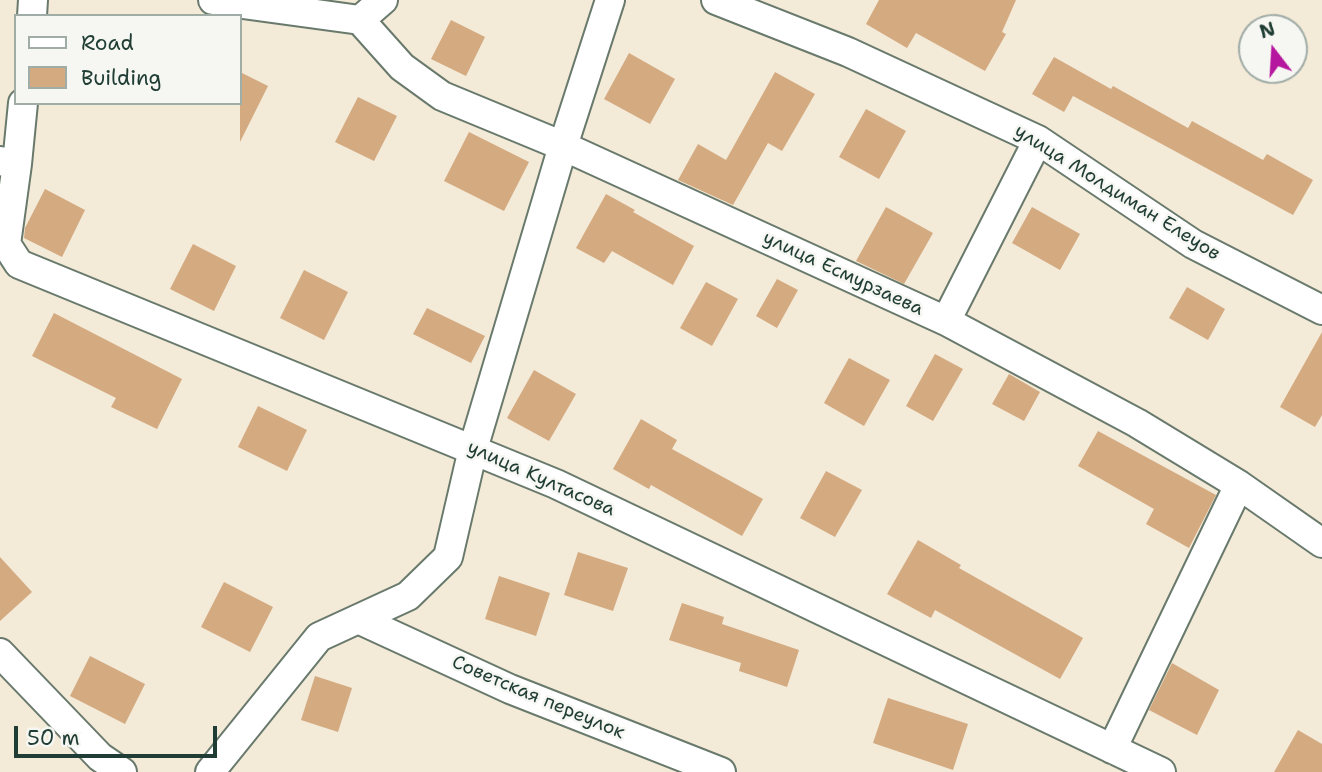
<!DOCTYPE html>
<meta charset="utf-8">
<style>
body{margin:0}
#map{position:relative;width:1322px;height:772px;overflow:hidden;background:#f3ead8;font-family:"Shantell Sans",sans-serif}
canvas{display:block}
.legend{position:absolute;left:14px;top:14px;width:228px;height:91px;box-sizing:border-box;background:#f6f6f2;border:2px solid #a0aca6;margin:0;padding:9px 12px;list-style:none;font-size:21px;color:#1f3d34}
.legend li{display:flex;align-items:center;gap:14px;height:35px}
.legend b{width:35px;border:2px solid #a0aca6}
.north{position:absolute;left:1238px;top:14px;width:70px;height:70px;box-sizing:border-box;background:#f6f6f2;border:2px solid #a0aca6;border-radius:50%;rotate:343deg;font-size:19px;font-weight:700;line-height:28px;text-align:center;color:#1f3d34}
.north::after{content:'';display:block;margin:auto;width:24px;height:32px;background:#b5179e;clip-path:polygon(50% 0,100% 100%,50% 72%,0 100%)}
.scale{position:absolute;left:14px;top:726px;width:203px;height:32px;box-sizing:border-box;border:4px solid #1f3d34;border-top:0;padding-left:9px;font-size:21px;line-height:24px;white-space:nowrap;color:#1f3d34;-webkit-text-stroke:5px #f6f6f2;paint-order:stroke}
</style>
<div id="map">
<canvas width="1322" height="772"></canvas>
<ul class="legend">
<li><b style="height:9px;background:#fff"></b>Road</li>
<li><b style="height:19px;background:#d4aa81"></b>Building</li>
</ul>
<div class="north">N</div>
<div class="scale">50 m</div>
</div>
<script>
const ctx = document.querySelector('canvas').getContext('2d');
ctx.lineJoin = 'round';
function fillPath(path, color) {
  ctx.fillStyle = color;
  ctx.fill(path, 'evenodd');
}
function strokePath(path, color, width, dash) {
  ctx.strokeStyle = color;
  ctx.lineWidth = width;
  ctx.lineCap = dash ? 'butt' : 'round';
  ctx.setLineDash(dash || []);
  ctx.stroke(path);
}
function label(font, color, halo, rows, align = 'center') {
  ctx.font = font + ' "Shantell Sans",sans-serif';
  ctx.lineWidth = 5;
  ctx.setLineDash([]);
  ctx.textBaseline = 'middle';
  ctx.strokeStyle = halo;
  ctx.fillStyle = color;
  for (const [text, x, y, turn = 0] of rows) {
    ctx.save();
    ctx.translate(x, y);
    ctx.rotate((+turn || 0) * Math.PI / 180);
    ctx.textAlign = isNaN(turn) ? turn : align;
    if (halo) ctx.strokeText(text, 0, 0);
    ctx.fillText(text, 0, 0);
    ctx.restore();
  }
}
fillPath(new Path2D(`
 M879 0H1016L1002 32 1006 34 985 71 916 33 907 48 866 24Z
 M451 20 485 37 466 76 431 59Z
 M629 53 675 79 650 124 604 99Z
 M1054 57 1111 89 1113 86 1188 128 1192 121 1263 160 1267 154 1313 180 1293 215 1073 96 1064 112 1032 94Z
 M240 72 268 86 240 142Z
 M775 72 815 94 782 151 768 143 733 205 678 180 698 144 726 160Z
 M358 97 397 116 374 161 335 142Z
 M866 109 906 131 879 179 839 157Z
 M469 132 529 162 504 211 444 181Z
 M45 189 85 210 62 257 24 238 25 228Z
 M606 194 635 210 633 212 694 246 673 285 612 251 604 263 576 248Z
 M886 207 933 233 904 284 856 261Z
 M1032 207 1080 234 1060 270 1012 243Z
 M193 244 236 266 214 311 170 289Z
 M304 270 348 292 324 340 280 318Z
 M777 279 798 290 777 328 756 316Z
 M706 282 738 299 712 346 680 328Z
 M1187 287 1225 309 1208 340 1169 318Z
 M427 308 485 336 471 363 413 334Z
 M54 313 182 379 157 429 111 407 116 398 32 356Z
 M1322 332V415L1315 427 1280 407Z
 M935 354 963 369 933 421 906 406Z
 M849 358 890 380 864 426 824 403Z
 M534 370 576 394 549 441 507 418Z
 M1009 374 1040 392 1024 421 992 404Z
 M258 406 307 430 287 471 238 447Z
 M641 419 677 440 672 449 763 499 742 536 651 485 649 489 613 469Z
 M1098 431 1216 495 1189 548 1146 524 1154 509 1078 466Z
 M826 471 862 490 835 537 800 518Z
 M918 540 961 565 959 568 1083 638 1060 679 935 610 931 618 887 594Z
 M578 552 628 568 613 611 564 595Z
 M0 557 32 592 0 621Z
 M499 576 550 593 536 636 485 619Z
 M224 582 273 607 250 652 201 627Z
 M682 603 724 617 722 624 799 650 787 687 739 671 741 663 669 640Z
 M90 656 145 684 125 724 70 696Z
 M1172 663 1219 690 1197 735 1149 710Z
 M315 676 352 688 338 732 301 720Z
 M888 698 968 724 953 770 873 743Z
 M1298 730 1322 744V772H1274Z`), '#d4aa81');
const minor = new Path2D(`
 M213 0 360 20 383 0
 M716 0 848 52 1038 140 1193 244 1322 310
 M32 16 33 0
 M360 20 402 67 442 96 563 146 946 321 1137 423 1239 485 1322 543
 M0 161 17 164 6 244 19 264 556 484 1161 772
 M17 164 23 103
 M946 321 1038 140
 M358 619 510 689 721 772
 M0 653 100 757 122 772
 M1112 749 1239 485
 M210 772 319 637 408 596 448 557 473 449 563 146 610 0`);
strokePath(minor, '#697a6d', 32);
strokePath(minor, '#fff', 28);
label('19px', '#1f3d34', '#f6f6f2', [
 ["улица Молдиман Елеуов",1117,193,32],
 ["улица Есмурзаева",843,274,25],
 ["улица Култасова",541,479,24],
 ["Советская переулок",538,698,23]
]);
</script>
